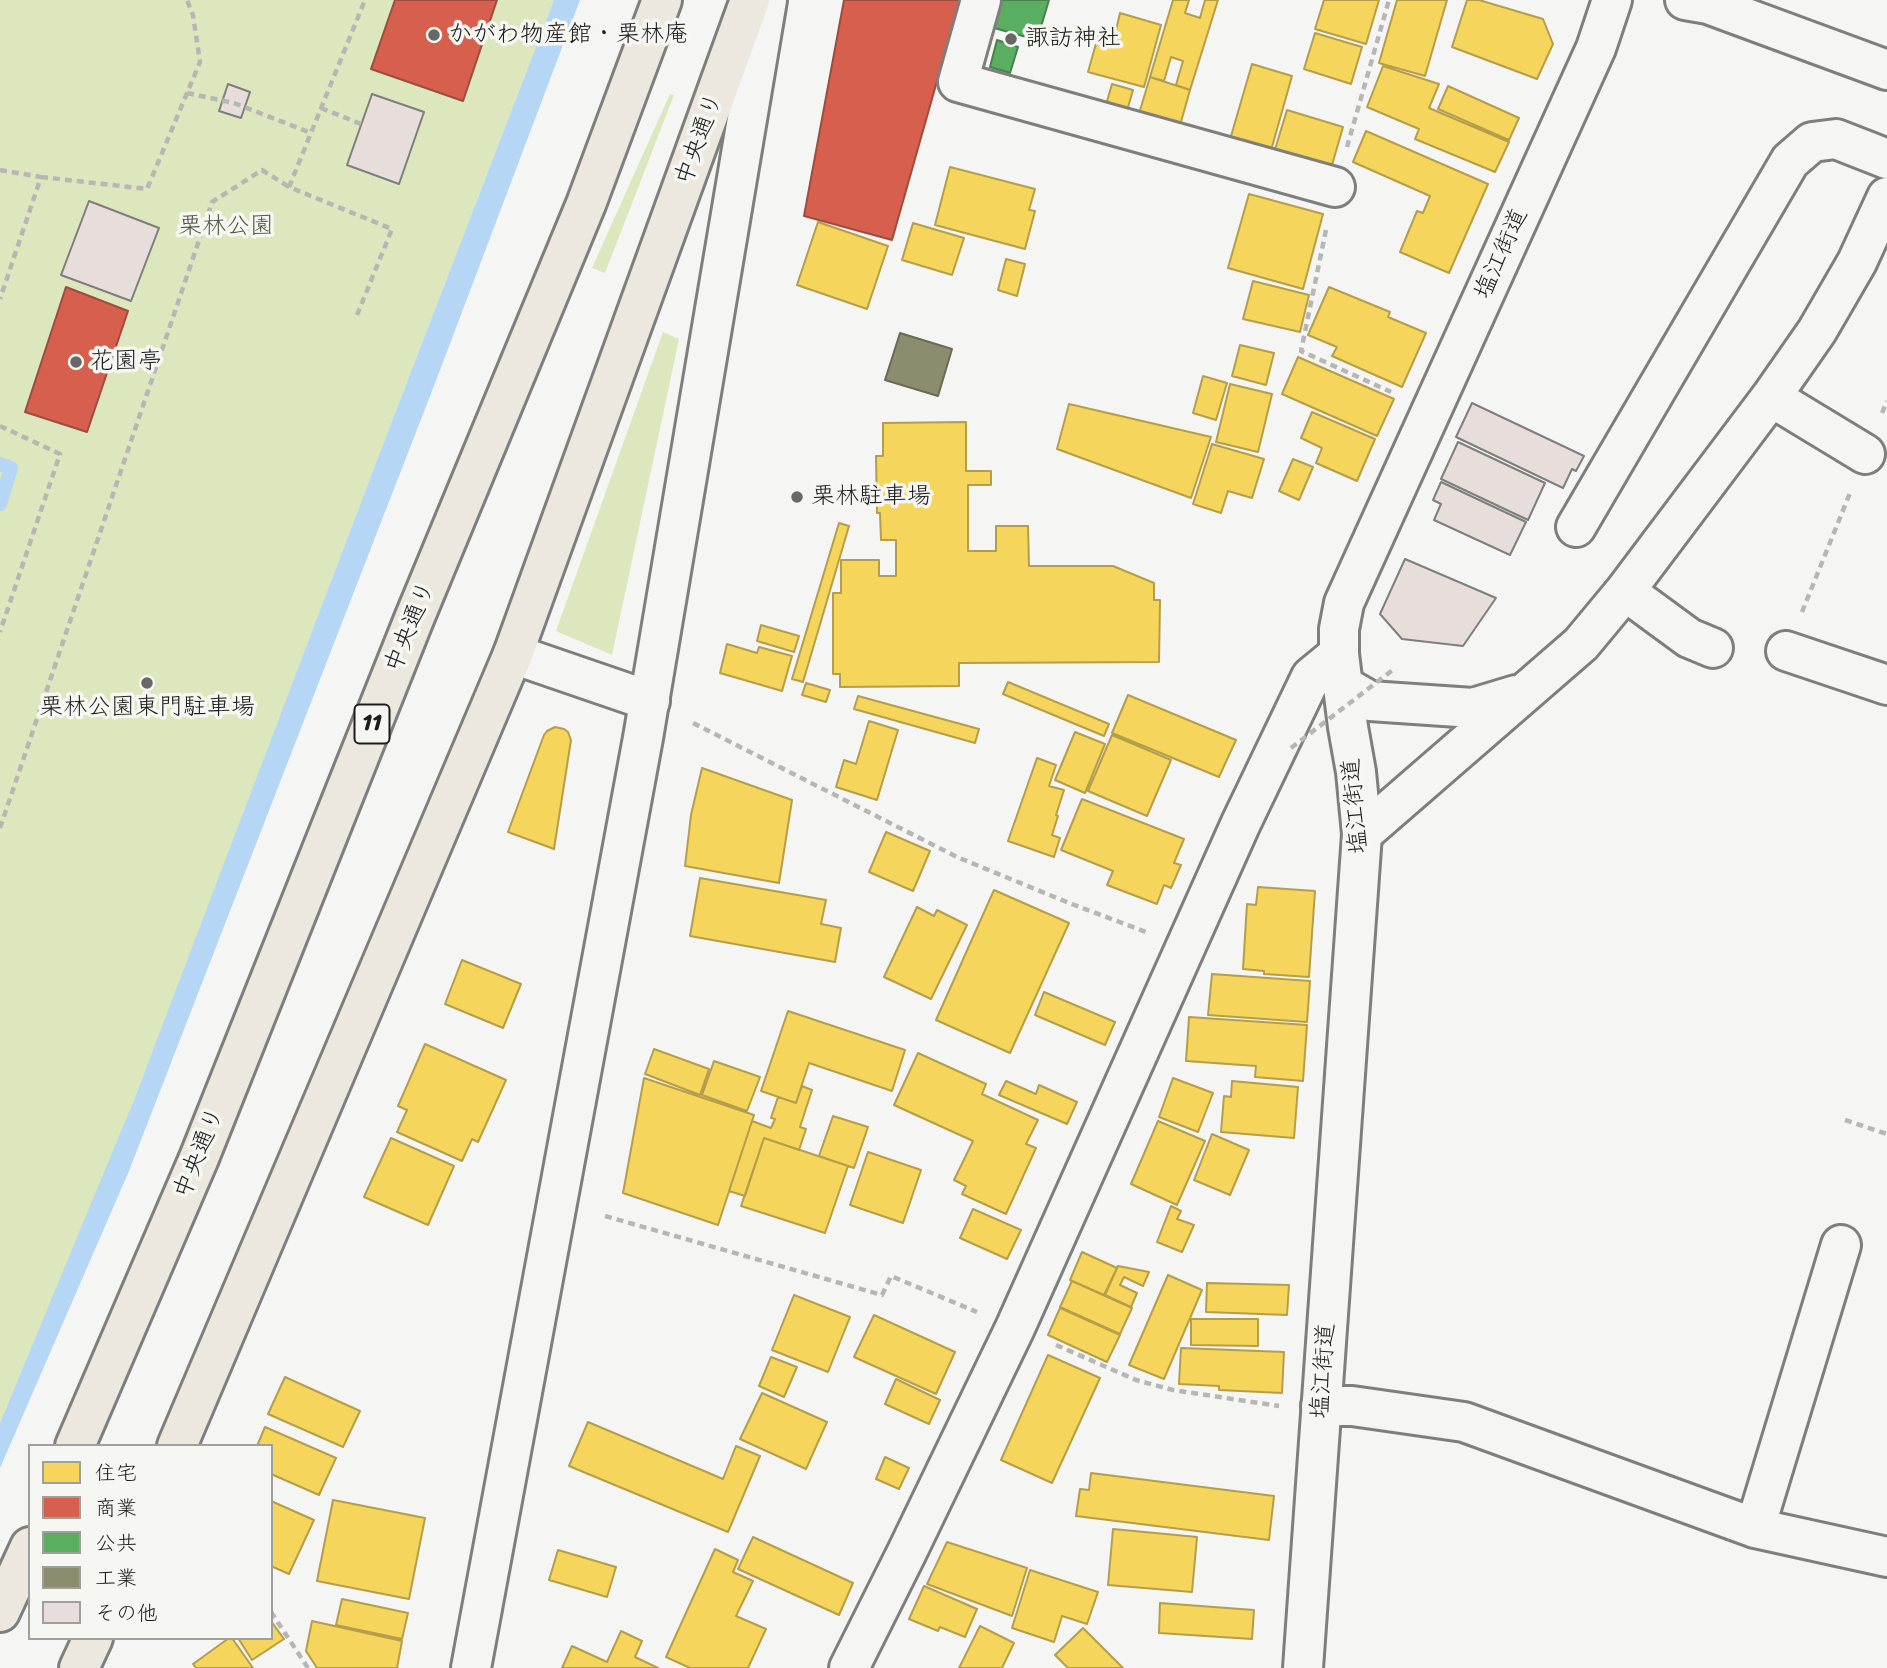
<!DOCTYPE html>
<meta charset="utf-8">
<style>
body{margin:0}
#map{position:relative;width:1887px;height:1668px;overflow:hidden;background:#f5f5f3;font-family:Sriracha,"Klee One",sans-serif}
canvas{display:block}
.legend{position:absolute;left:28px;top:1444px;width:245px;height:196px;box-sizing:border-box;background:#f6f6f2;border:2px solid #9f9f9c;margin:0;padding:9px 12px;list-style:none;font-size:21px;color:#1c1c1c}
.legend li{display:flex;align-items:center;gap:14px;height:35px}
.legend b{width:35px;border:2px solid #9f9f9c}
</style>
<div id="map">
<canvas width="1887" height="1668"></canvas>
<ul class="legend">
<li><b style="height:19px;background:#f6d55c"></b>住宅</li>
<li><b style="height:19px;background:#d6604d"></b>商業</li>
<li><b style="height:19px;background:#5aae61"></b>公共</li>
<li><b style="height:19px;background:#8c8c6e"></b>工業</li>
<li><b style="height:19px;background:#e7dedc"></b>その他</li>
</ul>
</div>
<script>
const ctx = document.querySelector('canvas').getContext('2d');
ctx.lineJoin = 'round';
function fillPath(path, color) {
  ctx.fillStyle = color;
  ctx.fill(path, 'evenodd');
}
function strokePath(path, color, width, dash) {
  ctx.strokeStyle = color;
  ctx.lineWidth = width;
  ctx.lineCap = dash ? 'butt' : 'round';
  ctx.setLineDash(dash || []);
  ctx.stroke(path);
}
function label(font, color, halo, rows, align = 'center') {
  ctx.font = font + ' Sriracha,"Klee One",sans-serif';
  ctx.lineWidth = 7;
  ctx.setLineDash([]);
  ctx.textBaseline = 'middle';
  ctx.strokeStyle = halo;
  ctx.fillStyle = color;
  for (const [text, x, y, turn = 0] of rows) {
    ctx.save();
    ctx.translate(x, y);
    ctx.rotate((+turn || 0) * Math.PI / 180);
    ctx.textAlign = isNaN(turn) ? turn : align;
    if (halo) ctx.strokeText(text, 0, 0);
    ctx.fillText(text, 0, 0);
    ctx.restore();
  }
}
fillPath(new Path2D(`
 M0 0H554L387 434 150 1059 109 1163 0 1423Z
 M670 94 674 95 605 273 592 268Z
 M663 332 679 339 612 655 556 631Z`), '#dce7bd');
fillPath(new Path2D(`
 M554 0H580L437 378 129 1171 0 1468V1423L134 1100 387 434Z`), '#b5d6f4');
const homes = new Path2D(`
 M1173 0H1189L1185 13 1200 18 1205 0H1218L1190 90 1176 85 1183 61 1171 57 1164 81 1150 77Z
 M1324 0H1379L1366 44 1315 29Z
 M1397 0H1447L1425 76 1379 63Z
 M1467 0H1479L1543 19 1553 44 1537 79 1452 47Z
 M1120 13 1161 25 1144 87 1088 72 1101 26 1116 30Z
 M1315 33 1362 47 1351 84 1304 69Z
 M1252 64 1292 76 1270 154 1229 143Z
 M1383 66 1439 84 1429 108 1509 142 1495 172 1415 139 1419 129 1367 107Z
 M1150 77 1190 90 1179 129 1138 117Z
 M1112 84 1133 90 1124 121 1103 115Z
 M1448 86 1519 118 1509 140 1438 109Z
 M1287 110 1343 127 1330 172 1273 156Z
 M1366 131 1488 184 1449 273 1400 252 1417 211 1423 213 1430 196 1353 162Z
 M950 167 1035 189 1029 210 1035 211 1025 249 935 225Z
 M1249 194 1323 214 1303 289 1228 268Z
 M818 222 888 246 867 309 797 285Z
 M913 223 964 238 952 275 902 260Z
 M1006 259 1025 264 1017 296 998 290Z
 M1253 281 1309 295 1300 332 1243 319Z
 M1329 287 1390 312 1388 317 1426 333 1402 387 1332 356 1337 347 1308 335Z
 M1240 345 1274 353 1266 385 1232 376Z
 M1298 357 1394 399 1377 436 1282 394Z
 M1203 376 1227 383 1216 420 1193 413Z
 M1230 384 1272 394 1258 452 1216 442Z
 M1069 404 1211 437 1191 498 1057 449Z
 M1312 412 1375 439 1357 481 1316 463 1322 448 1301 438Z
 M966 422V471H991V485H968V551H996V526H1028L1029 566H1113L1154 583V600H1160L1159 662 959 663V686L840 687V674H833V593H841V560H879V576H896V540H881L880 513H877L876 456H883V423Z
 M1212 444 1264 459 1252 498 1228 491 1221 513 1193 504Z
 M1293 459 1313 467 1299 500 1279 491Z
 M839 523 849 526 803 682 792 679Z
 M761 625 799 636 794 652 757 641Z
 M727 644 757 653 759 647 792 656 782 691 720 673Z
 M1008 682 1109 724 1104 736 1003 694Z
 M806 683 830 690 826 702 802 695Z
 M1128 695 1236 740 1219 777 1112 733Z
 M858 696 979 729 975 743 854 709Z
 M869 721 898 730 877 800 836 787 844 760 856 764Z
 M555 727 564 729 568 732 571 740 554 849 508 832 544 735 547 731Z
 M1075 732 1105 744 1085 793 1055 780Z
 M1112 735 1171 760 1147 816 1088 791Z
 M1037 758 1056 765 1049 786 1064 790 1056 815 1058 816 1052 835 1060 838 1054 857 1008 841Z
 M702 768 792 800 779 883 685 866 691 815Z
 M1082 799 1184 839 1174 863 1181 865 1171 888 1164 885 1157 904 1107 885 1113 871 1061 850Z
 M886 832 930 851 913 891 869 872Z
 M700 878 826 900 821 924 841 928 835 962 690 936Z
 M1258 887 1315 891 1309 977 1264 974V971L1243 969 1247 904 1256 905Z
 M994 890 1069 923 1010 1053 936 1020Z
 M917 907 934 916 937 910 967 925 931 999 884 977Z
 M462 960 521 984 503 1028 445 1004Z
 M1212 974 1310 981 1307 1022 1208 1015Z
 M1044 992 1115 1022 1105 1045 1035 1015Z
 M788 1011 905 1050 892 1091 809 1063 796 1103 761 1091Z
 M1189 1017 1307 1025 1303 1081 1255 1077 1256 1066 1186 1061Z
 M425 1044 506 1080 478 1142 472 1139 462 1161 397 1132 407 1110 398 1106Z
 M654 1049 709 1069 700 1095 645 1074Z
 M918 1053 986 1084 982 1094 1038 1120 1026 1144 1036 1148 1006 1214 962 1194 966 1186 954 1180 973 1141 894 1105Z
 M714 1061 760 1077 747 1111 702 1095Z
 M644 1078 754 1115 718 1225 623 1193Z
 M1173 1078 1213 1093 1198 1132 1159 1117Z
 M1006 1081 1036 1094 1039 1085 1077 1102 1067 1124 999 1095Z
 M1232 1081 1298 1087 1294 1138 1221 1132 1224 1096 1231 1097Z
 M802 1086 812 1090 800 1127 806 1129 799 1150 764 1138 745 1196 729 1191 752 1121 771 1128 775 1119 771 1118 778 1097 796 1103Z
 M833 1116 868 1127 854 1168 819 1156Z
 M1158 1121 1205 1141 1177 1205 1131 1184Z
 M1212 1134 1249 1150 1230 1195 1194 1180Z
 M391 1138 454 1166 428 1225 364 1197Z
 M764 1138 848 1166 825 1233 741 1206Z
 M868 1152 921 1170 903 1223 850 1205Z
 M1171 1206 1181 1211 1177 1219 1194 1225 1182 1252 1157 1242Z
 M973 1209 1021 1230 1007 1259 960 1238Z
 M1082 1252 1117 1268 1104 1295 1070 1280Z
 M1118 1266 1149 1272 1143 1286 1124 1277 1120 1285 1137 1293 1131 1307 1105 1295Z
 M1168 1275 1202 1290 1164 1379 1129 1365Z
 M1072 1281 1132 1308 1120 1334 1060 1307Z
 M1207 1283 1289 1285 1287 1315 1206 1312Z
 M794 1295 850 1317 828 1372 772 1350Z
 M1060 1308 1120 1335 1107 1362 1048 1335Z
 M874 1315 955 1352 936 1394 854 1357Z
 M1191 1319H1258V1346L1191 1345Z
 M1181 1348 1284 1352 1282 1393 1219 1390V1386L1179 1384Z
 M1048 1355 1100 1378 1052 1483 1001 1460Z
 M771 1357 797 1367 784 1397 759 1386Z
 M285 1377 360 1411 343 1447 268 1414Z
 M896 1379 940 1400 929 1424 885 1404Z
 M762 1393 827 1422 806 1469 740 1439Z
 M588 1422 723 1479 736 1446 760 1456 728 1532 569 1466Z
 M265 1427 336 1458 319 1495 271 1474V1446H257Z
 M885 1457 909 1468 899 1489 876 1479Z
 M1091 1473 1274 1496 1269 1540 1076 1516 1080 1489 1089 1490Z
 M333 1500 425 1518 409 1599 317 1581Z
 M271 1501 314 1520 289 1574 271 1566Z
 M1113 1529 1197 1537 1192 1592 1108 1585Z
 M753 1537 853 1583 839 1615 738 1569Z
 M947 1542 1027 1568 1012 1616 927 1584Z
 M715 1549 738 1560 733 1572 753 1581 736 1616 766 1629 748 1668H690L666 1657Z
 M558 1550 616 1567 607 1597 549 1580Z
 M1030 1570 1098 1592 1087 1624 1062 1616 1054 1642 1012 1628Z
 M924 1586 977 1609 965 1637 940 1627 938 1631 909 1619Z
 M342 1599 408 1613 402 1639 336 1625Z
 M1160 1603 1254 1610 1252 1639 1159 1633Z
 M271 1621 284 1639 252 1660 238 1638H271Z
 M312 1621 402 1641 397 1668H317L306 1651Z
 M980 1626 1014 1643 1002 1668H959Z
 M1083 1628 1123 1668H1068L1055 1655Z
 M621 1631 642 1641 635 1657 658 1668H562L572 1646 607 1662Z
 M229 1638H232L253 1668H196L193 1664Z`);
fillPath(homes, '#f6d55c');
strokePath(homes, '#b59e49', 2);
const shops = new Path2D(`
 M395 0H497L463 101 371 69Z
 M844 0H960L892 240 804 216Z
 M66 287 128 311 87 432 25 412Z`);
fillPath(shops, '#d6604d');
strokePath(shops, '#9e4c3e', 2);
const public = new Path2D(`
 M995 0H1049L1037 40 987 26Z
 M997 40 1018 47 1010 73 990 67Z`);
fillPath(public, '#5aae61');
strokePath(public, '#47824c', 2);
const industry = new Path2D(`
 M900 333 952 349 938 396 885 380Z`);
fillPath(industry, '#8c8c6e');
strokePath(industry, '#6a6a55', 2);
strokePath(new Path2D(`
 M0 464 11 468 0 504`), '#b5d6f4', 14);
const building = new Path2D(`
 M228 84 250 92 241 118 219 111Z
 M372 94 424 112 399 184 347 165Z
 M89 201 159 228 131 301 61 275Z
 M1472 403 1584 456 1576 471 1572 469 1563 488 1456 437Z
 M1458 442 1545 483 1528 520 1441 479Z
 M1441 482 1526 522 1510 555 1434 520 1441 504 1433 500Z
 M1405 559 1496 598 1463 646 1402 639 1380 614Z`);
fillPath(building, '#e7dedc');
strokePath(building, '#7e7e7d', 2);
const street = new Path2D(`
 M981 0 958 82 1335 187
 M1771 397 1865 454
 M1576 527 1790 161 1812 142 1836 139 1887 159
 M1625 591 1689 638 1713 648
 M1786 651 1887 685
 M513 654 650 701
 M1342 685 1370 701 1473 708 1516 695
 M1362 834 1581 644 1625 591 1771 397 1817 331 1857 262 1887 197
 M1321 1406H1352L1464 1422 1755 1528 1887 1557
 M1755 1528 1841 1245`);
const secondary = new Path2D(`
 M1685 0 1708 4 1887 70
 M471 1668 643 738 767 0
 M849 1668 907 1552 1015 1328 1241 823 1311 677 1339 654
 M1303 1668 1362 834 1356 772 1348 727 1339 654V629L1344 603 1596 48 1612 0`);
const highway = new Path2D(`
 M75 1446 199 1158 414 619 586 204 662 0
 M177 1446 513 654 750 0
 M0 1612 30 1547
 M79 1668 93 1638`);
strokePath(street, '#7e7e7d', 44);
strokePath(secondary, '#7e7e7d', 44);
strokePath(highway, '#7e7e7d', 44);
strokePath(new Path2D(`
 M187 93 234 103 311 133
 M321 108 361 124
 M1347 147 1389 0
 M0 170 41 177 0 299
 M41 177 147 189 200 62 193 15 187 0
 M1326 230 1301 351 1391 392
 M357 315 392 229 289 187 365 0
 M1882 413 1887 401
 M0 426 60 454 0 632
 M1802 612 1850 493
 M693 723 957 857 1069 903 1146 932
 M0 828 212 202 262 170 289 187
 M1845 1120 1887 1134
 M605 1216 882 1295 891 1276 977 1312
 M1056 1345 1136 1380 1173 1390 1279 1406
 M271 1612 308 1668`), '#b6b6b5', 4.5, [7, 5]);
strokePath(street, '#f5f5f3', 38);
strokePath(secondary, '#f5f5f3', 38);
strokePath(highway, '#ece8df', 38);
strokePath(new Path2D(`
 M1291 748 1394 669`), '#b6b6b5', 4.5, [7, 5]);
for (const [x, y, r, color] of [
 [434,35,7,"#686867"],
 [1011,39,7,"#686867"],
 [76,362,7,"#686867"],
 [797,497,7,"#686867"],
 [147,683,7,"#686867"]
]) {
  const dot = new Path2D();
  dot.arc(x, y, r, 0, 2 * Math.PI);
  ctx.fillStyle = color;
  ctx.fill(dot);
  strokePath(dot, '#f6f6f2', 2.5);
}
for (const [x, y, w] of [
 [372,724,35]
]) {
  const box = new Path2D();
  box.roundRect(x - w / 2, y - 19.5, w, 39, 5);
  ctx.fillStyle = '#f6f6f2';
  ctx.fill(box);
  strokePath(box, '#1c1c1c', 2);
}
label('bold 23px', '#1c1c1c', null, [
 ["11",372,724]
]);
label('24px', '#1c1c1c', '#f6f6f2', [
 ["かがわ物産館・栗林庵",448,35],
 ["諏訪神社",1025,39],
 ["花園亭",90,362],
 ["栗林駐車場",811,497],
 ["栗林公園東門駐車場",147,708,"center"]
], 'left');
label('24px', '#1c1c1c', '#f6f6f2', [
 ["中央通り",700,139,-70],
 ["塩江街道",1502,254,-66],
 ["中央通り",411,627,-68],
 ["塩江街道",1356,806,-95],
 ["中央通り",200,1153,-68],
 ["塩江街道",1324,1371,-86]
]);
label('24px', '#4f563f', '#f6f6f2', [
 ["栗林公園",226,227]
]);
</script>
